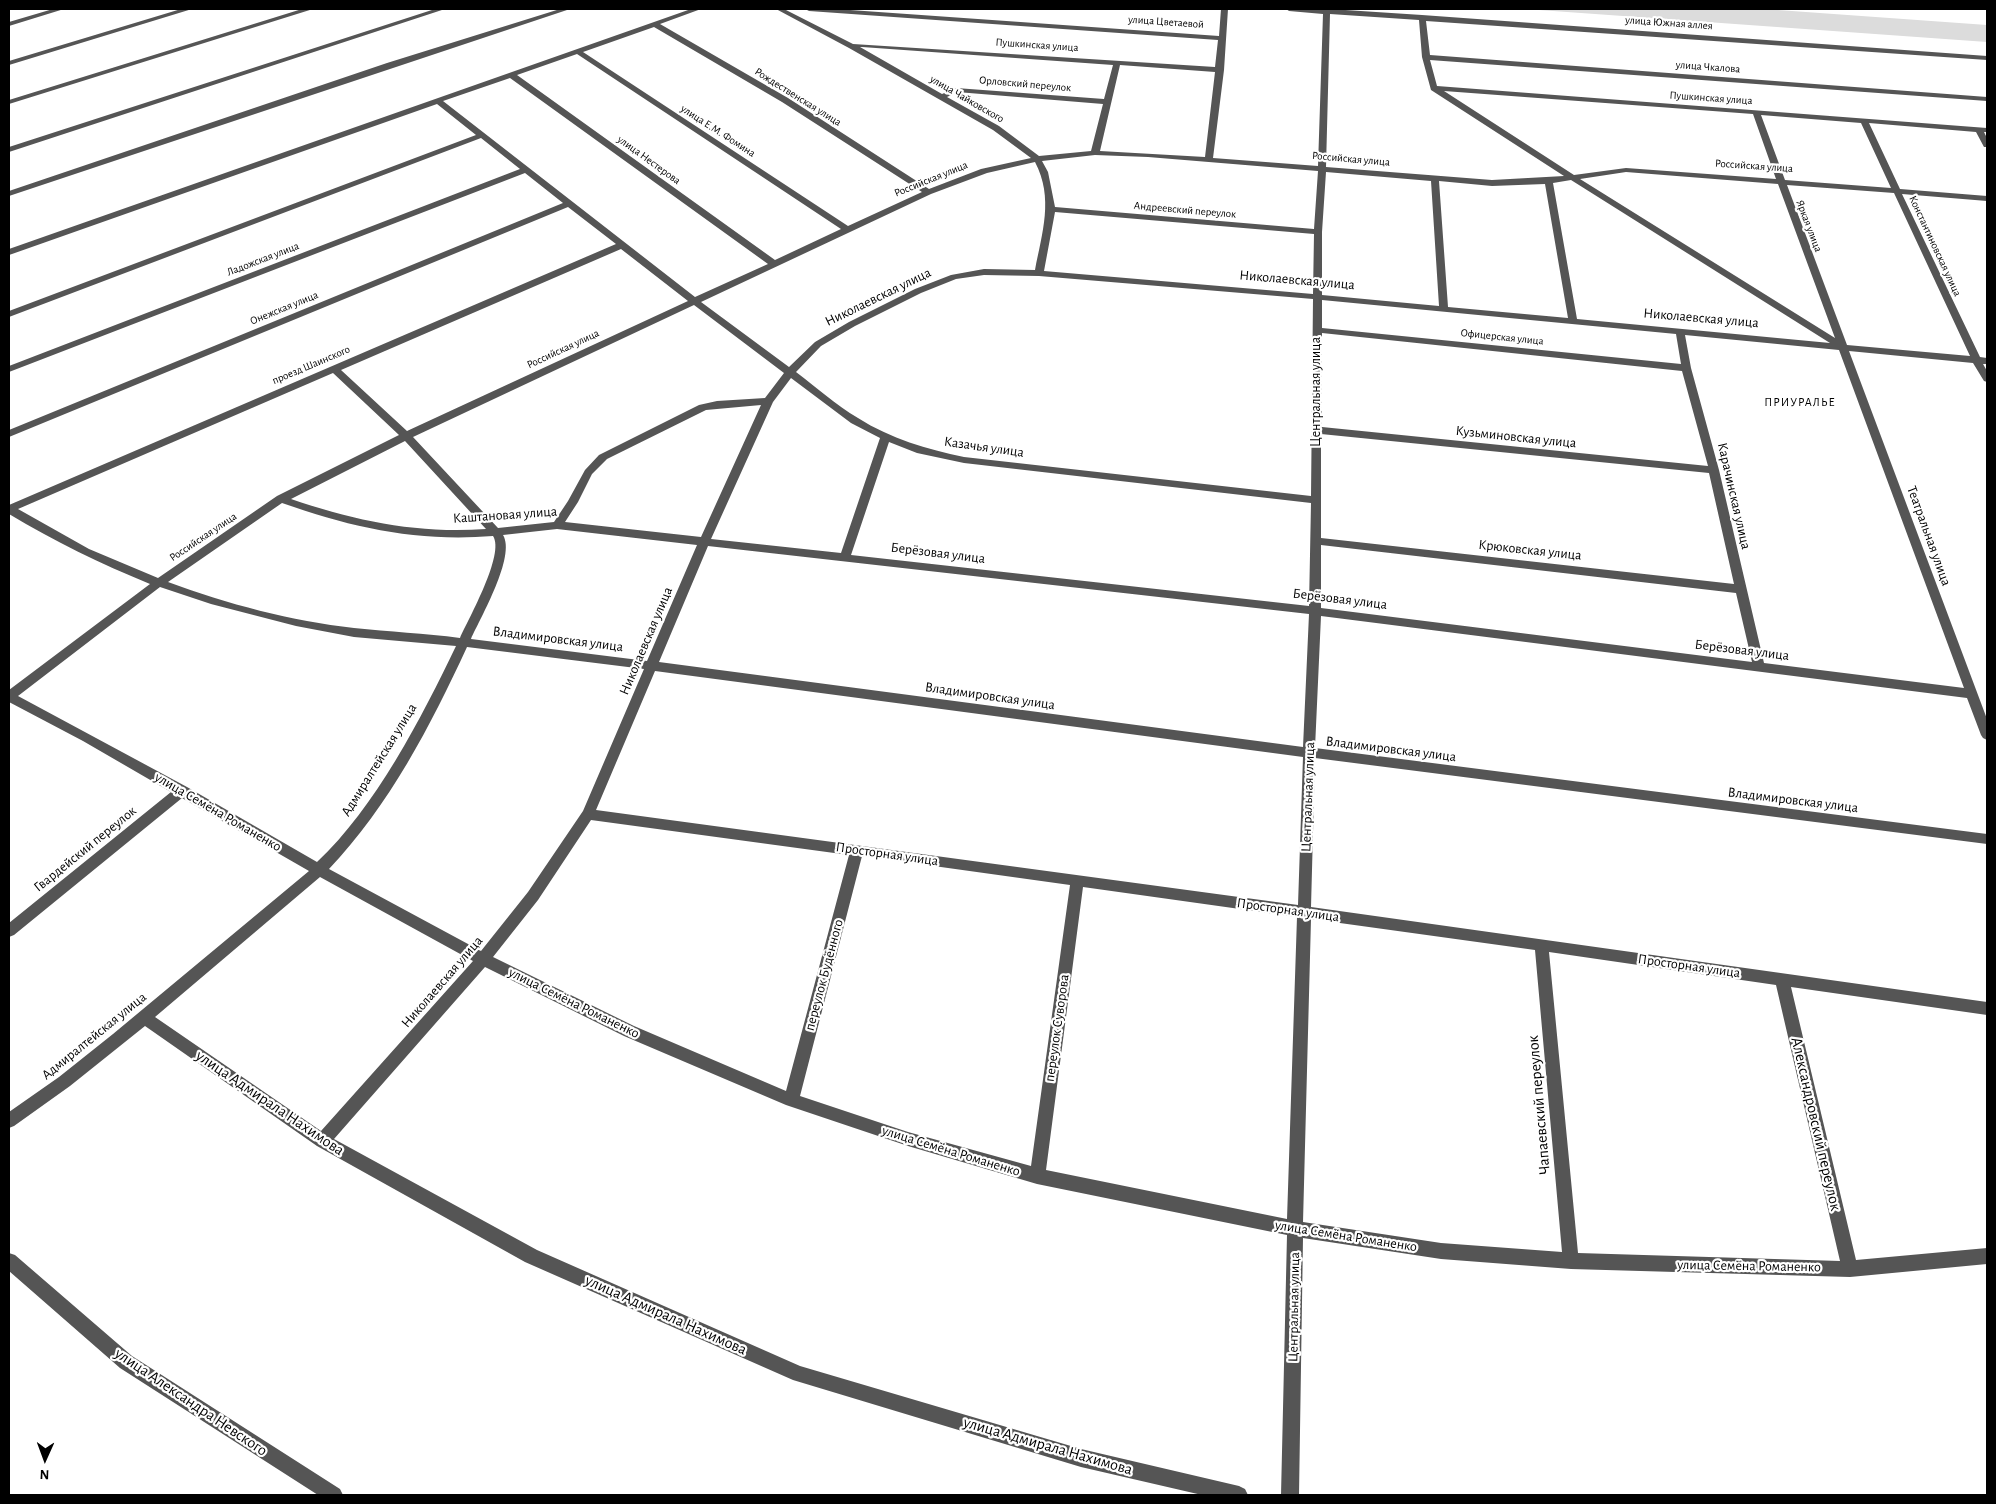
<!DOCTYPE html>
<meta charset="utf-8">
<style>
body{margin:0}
#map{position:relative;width:1996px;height:1504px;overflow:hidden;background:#fff;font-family:"Alegreya Sans",sans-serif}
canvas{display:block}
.frame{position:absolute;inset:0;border:10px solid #000;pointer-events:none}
.north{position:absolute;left:20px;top:1434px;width:50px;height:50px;-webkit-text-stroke:4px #fff;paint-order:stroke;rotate:182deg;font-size:14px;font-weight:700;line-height:20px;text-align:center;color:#000}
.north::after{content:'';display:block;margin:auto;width:18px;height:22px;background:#000;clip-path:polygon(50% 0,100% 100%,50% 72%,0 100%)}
</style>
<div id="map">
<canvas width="1996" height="1504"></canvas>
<div class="frame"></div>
<div class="north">N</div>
</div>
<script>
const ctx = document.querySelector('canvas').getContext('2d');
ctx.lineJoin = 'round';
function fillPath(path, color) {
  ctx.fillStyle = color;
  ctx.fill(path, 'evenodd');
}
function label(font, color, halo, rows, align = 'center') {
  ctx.font = font + ' "Alegreya Sans",sans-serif';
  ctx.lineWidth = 4.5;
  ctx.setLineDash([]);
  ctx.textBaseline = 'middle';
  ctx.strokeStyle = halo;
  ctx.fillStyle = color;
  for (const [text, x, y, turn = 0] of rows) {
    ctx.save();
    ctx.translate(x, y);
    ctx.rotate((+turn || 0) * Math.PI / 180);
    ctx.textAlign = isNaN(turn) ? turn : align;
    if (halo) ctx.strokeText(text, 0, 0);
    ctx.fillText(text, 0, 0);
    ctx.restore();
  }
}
fillPath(new Path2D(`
 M1525 9H1764L1987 25V42Z`), '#dcdcdc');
fillPath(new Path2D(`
 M53 9H64L9 26V22Z
 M181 9H192L9 65V61Z
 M302 9H313L9 104V100Z
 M435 9H445L9 152V147Z
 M560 9H570L9 196V191L387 63Z
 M691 9H701L660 24 788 98 929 189 981 169 1031 158 993 130 849 48 776 9H784L853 44 1215 67 1218 40 809 11 805 9H836L1219 36 1221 9H1228L1224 70 1213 158 1318 166 1323 14 1289 11 1286 9H1330L1422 15 1987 56V60L1426 21 1430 55 1987 97V101L1430 60 1437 86 1987 128V132H1984L1987 138V147H1984L1976 132 1869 123 1900 189 1987 196V201L1902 194 1980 357 1987 358V364H1983L1987 371V382L1984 381 1973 363 1849 351 1987 719V740L1983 738 1981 735 1967 698 1321 616 1315 748 1987 834V844L1315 758 1311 907 1987 1002V1015L1791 987 1856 1260 1987 1248V1264L1850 1277 1571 1269 1441 1259 1303 1238 1299 1495H1281L1287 1235 1037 1184 908 1146 786 1105 624 1036 485 967 334 1139 537 1250 800 1366 1081 1449 1239 1486 1245 1489 1248 1495H1202L1081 1467 793 1380 525 1262 317 1146 145 1026 70 1086 14 1126 9 1128V1112L59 1077 113 1034 309 871 182 798 14 935 9 937V923L171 792 83 741 9 702V690L150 584C101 564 54 541 9 514V505L616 244 568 207 9 437V430L563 203 525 173 9 372V366L520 169 481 138 9 317V311L476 135 437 104 12 254 9 255V249ZM1330 14 1419 20 1422 57 1431 90 1564 176 1492 180 1326 167ZM654 27 782 102 922 192 848 226 583 52ZM860 47H862L1113 65 1104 99 956 88 942 94ZM577 54 841 229 775 260 517 75ZM1120 65 1215 72 1205 157 1100 151ZM510 78 768 264 695 297 443 101ZM1444 91 1753 114 1776 179 1626 168 1574 175ZM957 92 1103 104 1091 151 1039 156 999 126 947 97ZM1761 115 1861 123 1891 188 1785 180ZM1095 155 1148 157 1318 171 1314 229 1055 207 1048 172 1042 161ZM1035 162C1054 198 1042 233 1035 270L984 269 951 275 915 289 849 322 815 342 789 367 701 302 931 194 987 173ZM1326 172 1431 181 1439 306 1322 295V232ZM1626 172 1778 184 1835 338 1580 179ZM1571 180 1830 343 1577 319 1553 183ZM1439 181 1492 186 1545 184 1568 318 1448 307ZM1787 185 1894 193 1970 356 1847 345ZM1055 212 1314 234 1313 294 1044 271ZM621 249 688 301 407 431 341 370ZM984 275 1039 276 1313 299 1311 496 964 457C927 449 891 439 858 418 836 405 816 387 796 372L821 346 855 326 921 293 956 279ZM1322 300 1676 334 1681 364 1322 328ZM694 305 784 373 765 398 717 401 699 405 599 455 585 470 568 501 554 522 498 528 413 437ZM1322 333 1682 371 1708 466 1322 427ZM1685 335 1839 350 1964 688 1764 663 1719 470 1691 368ZM333 373 399 435 277 496 158 578 89 549 18 509ZM791 378 851 423 880 438 841 553 711 539 773 402ZM761 405 701 537 565 522 578 502 592 474 607 459 706 410ZM1321 434 1709 473 1734 584 1321 538ZM405 441 486 529C418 534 355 521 291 499ZM889 442 917 453 964 463 1311 503 1309 606 851 555ZM282 503C353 528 417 542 493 536 505 554 469 618 460 638 425 633 389 632 354 628 292 621 227 604 168 582ZM557 529 697 545 647 661 471 639C481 617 516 556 503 535ZM1321 545 1736 593 1752 662 1321 608ZM708 546 1309 614 1303 747 659 662ZM160 587 211 604 296 626 354 637 456 646C422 717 375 808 317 862L187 787 18 696ZM467 647 644 669 583 811 528 892 481 951 329 869C389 806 431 725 467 647ZM655 671 1303 757 1298 905 596 810ZM591 820 849 855 786 1091 634 1026 493 957 538 900ZM862 856 1070 885 1031 1166 908 1132 800 1096ZM320 877 473 961 321 1131 155 1017ZM1083 887 1297 917 1287 1219 1046 1170ZM1311 919 1535 950 1562 1252 1441 1243 1303 1222ZM1549 952 1776 985 1840 1261 1578 1253Z
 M9 1253 15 1255 132 1356 340 1489 343 1495H318L120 1368 9 1271Z`), '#555');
label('11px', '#000', '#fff', [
 ["улица Цветаевой",1166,22,4],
 ["улица Южная аллея",1669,23,4],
 ["Пушкинская улица",1037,45,4],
 ["улица Чкалова",1708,67,4],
 ["Орловский переулок",1025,84,5],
 ["Рождественская улица",798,97,32],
 ["Пушкинская улица",1711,98,4],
 ["улица Чайковского",967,99,30],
 ["улица Е.М. Фомина",718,131,33],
 ["Российская улица",1351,159,5],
 ["улица Нестерова",649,160,36],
 ["Российская улица",1754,166,4],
 ["Российская улица",931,179,-22],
 ["Андреевский переулок",1185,210,5],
 ["Яркая улица",1809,226,69],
 ["Константиновская улица",1935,246,65],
 ["Ладожская улица",263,259,-21],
 ["Онежская улица",284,308,-22],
 ["Офицерская улица",1502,337,6],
 ["Российская улица",563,349,-25],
 ["проезд Шаинского",311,365,-23],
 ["Российская улица",203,537,-34]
]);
ctx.letterSpacing = '1px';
label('12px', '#000', '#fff', [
 ["ПРИУРАЛЬЕ",1800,402]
]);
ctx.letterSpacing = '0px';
label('14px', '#000', '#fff', [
 ["Николаевская улица",1297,280,5],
 ["Николаевская улица",878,297,-26],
 ["Николаевская улица",1701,318,5],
 ["Центральная улица",1316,392,-90],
 ["Кузьминовская улица",1516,437,6],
 ["Казачья улица",984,447,8],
 ["Карачинская улица",1734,496,77],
 ["Каштановая улица",505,515,-4],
 ["Театральная улица",1929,536,70],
 ["Крюковская улица",1530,550,6],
 ["Берёзовая улица",938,553,7],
 ["Берёзовая улица",1340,599,7],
 ["Владимировская улица",558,639,7],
 ["Николаевская улица",646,641,-67],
 ["Берёзовая улица",1742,650,7],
 ["Владимировская улица",990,696,8],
 ["Владимировская улица",1391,749,7],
 ["Адмиралтейская улица",379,760,-58],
 ["Центральная улица",1308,797,-88],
 ["Владимировская улица",1793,800,7],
 ["улица Семёна Романенко",218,812,30],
 ["Гвардейский переулок",85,849,-39],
 ["Просторная улица",887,854,8],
 ["Просторная улица",1288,910,8],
 ["Просторная улица",1689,966,8],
 ["переулок Будённого",824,975,-75],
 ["Николаевская улица",442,982,-49],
 ["улица Семёна Романенко",574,1003,26],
 ["переулок Суворова",1057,1028,-82],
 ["Адмиралтейская улица",94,1036,-39],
 ["улица Семёна Романенко",951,1151,17],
 ["улица Семёна Романенко",1346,1236,9],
 ["улица Семёна Романенко",1749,1266,1],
 ["Центральная улица",1294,1307,-89]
]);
label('16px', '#000', '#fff', [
 ["улица Адмирала Нахимова",270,1103,34],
 ["Чапаевский переулок",1539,1105,-95],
 ["Александровский переулок",1816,1124,77],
 ["улица Адмирала Нахимова",666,1315,24],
 ["улица Александра Невского",191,1402,34],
 ["улица Адмирала Нахимова",1048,1446,16]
]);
</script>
